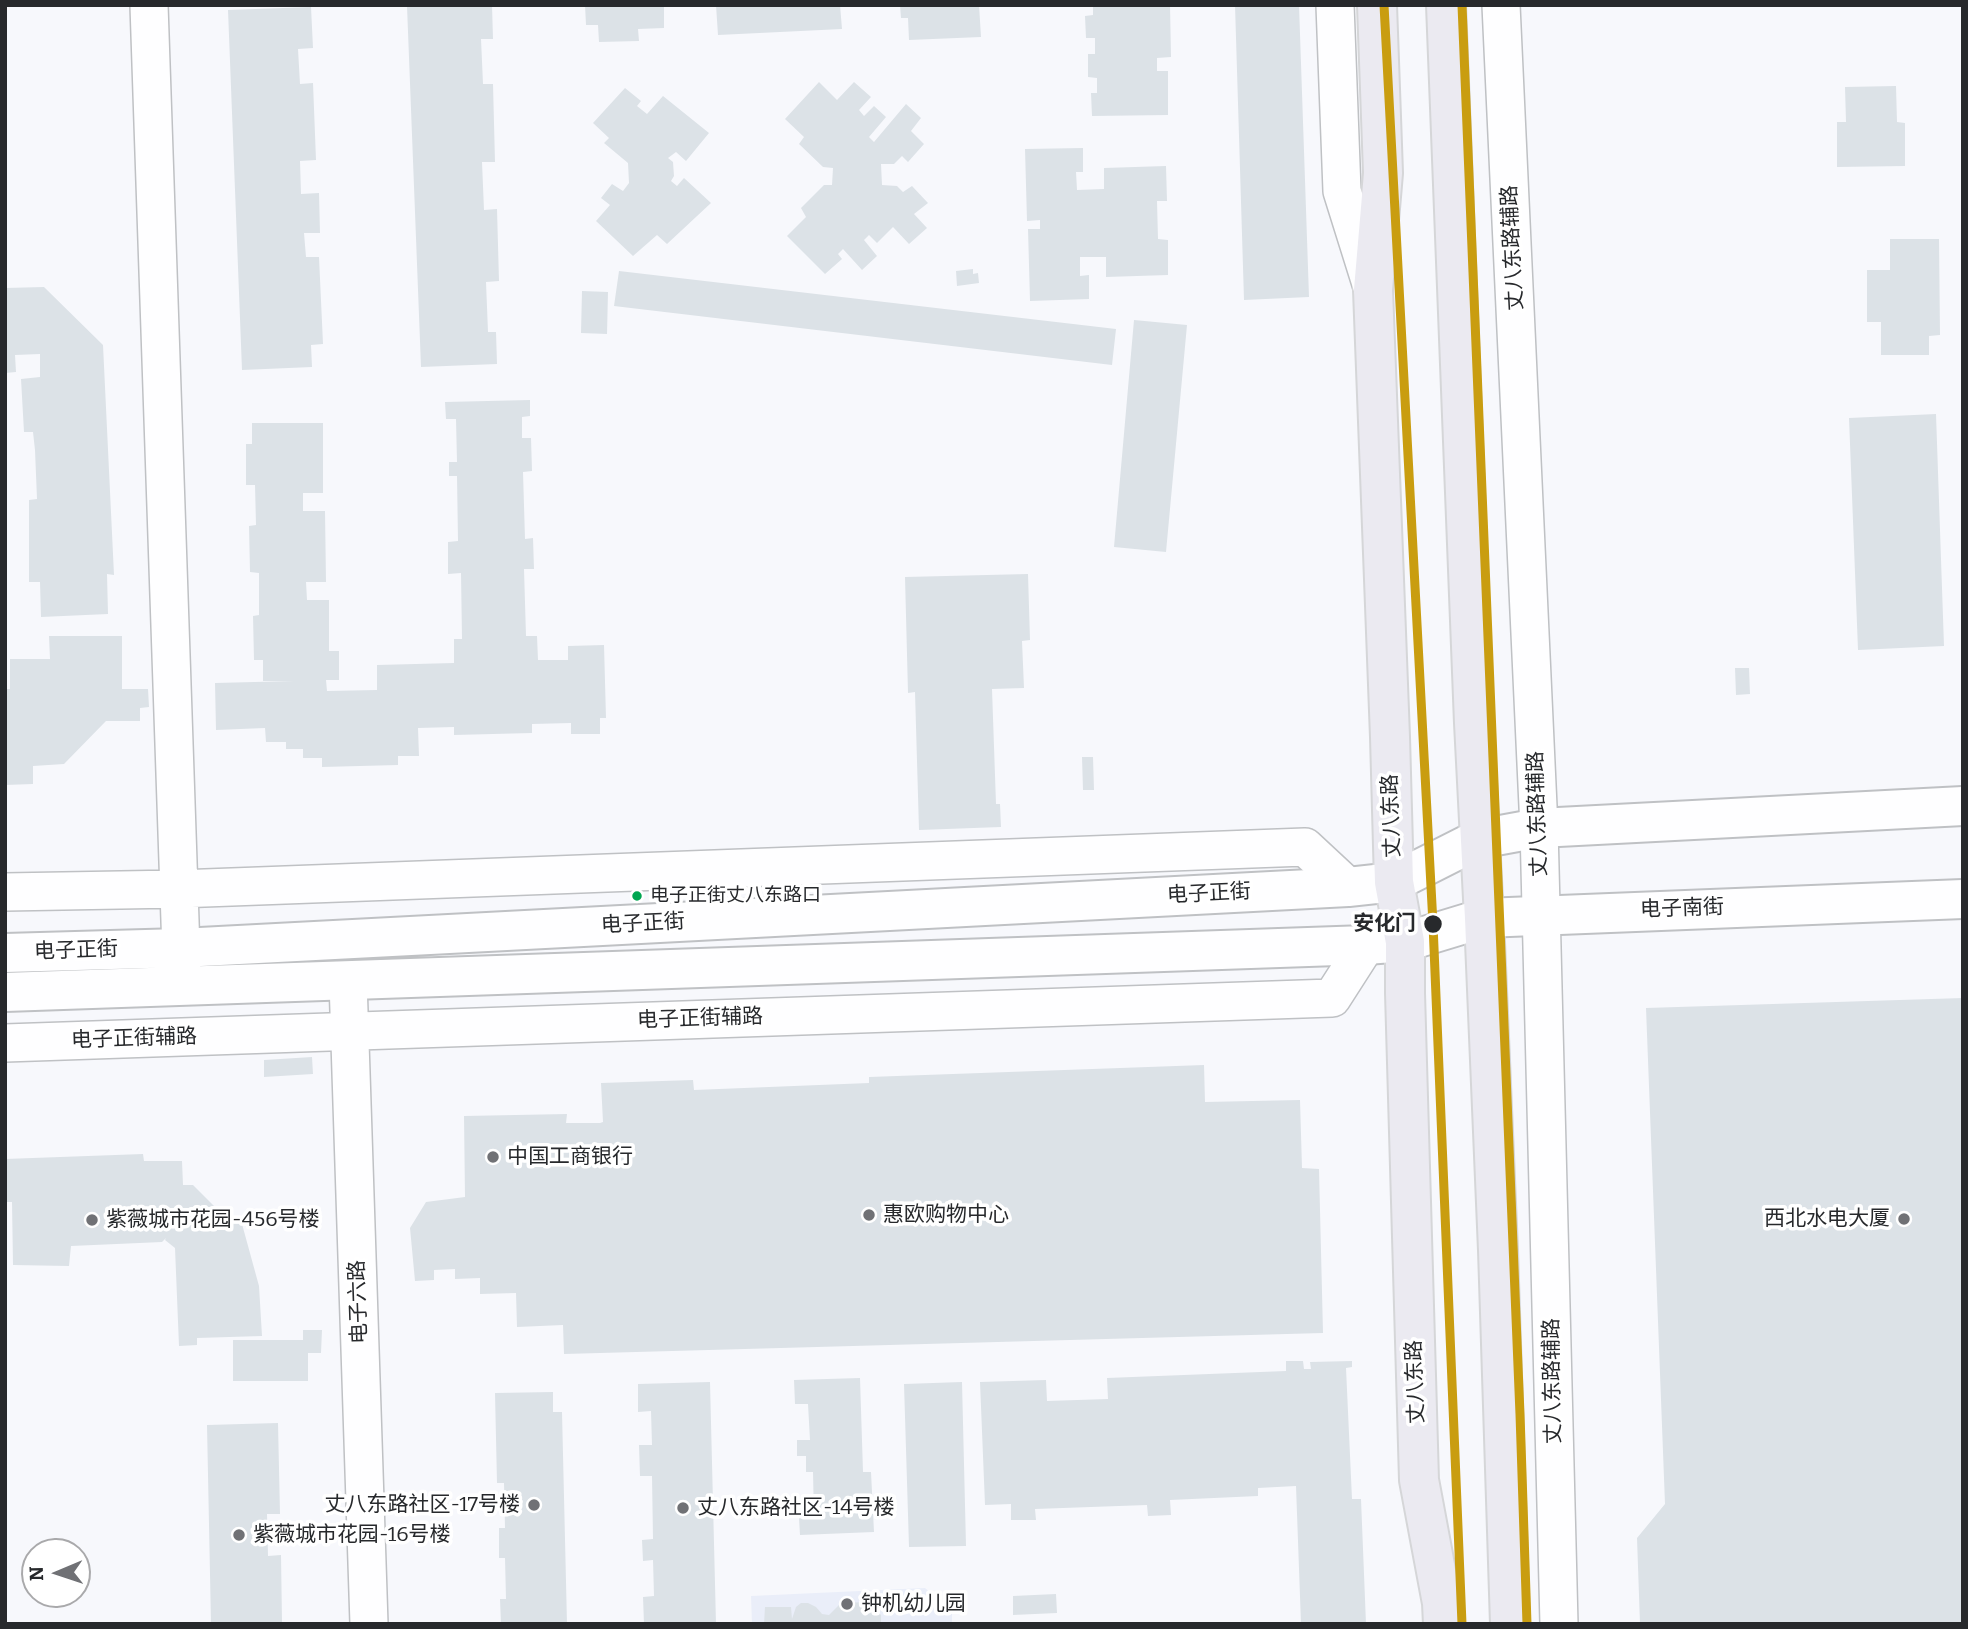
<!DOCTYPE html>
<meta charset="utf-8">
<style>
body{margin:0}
#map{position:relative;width:1968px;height:1629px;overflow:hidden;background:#f7f8fc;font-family:Bitter,serif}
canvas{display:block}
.frame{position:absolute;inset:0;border:7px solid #27292c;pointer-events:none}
.north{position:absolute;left:21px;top:1538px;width:70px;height:70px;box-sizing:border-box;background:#fff;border:2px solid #a9a9ab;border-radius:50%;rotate:268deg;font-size:19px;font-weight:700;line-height:28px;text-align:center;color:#27292c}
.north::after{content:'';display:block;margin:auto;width:24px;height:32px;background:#707175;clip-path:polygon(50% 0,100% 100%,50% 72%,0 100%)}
</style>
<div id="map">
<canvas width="1968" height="1629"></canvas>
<div class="frame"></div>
<div class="north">N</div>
</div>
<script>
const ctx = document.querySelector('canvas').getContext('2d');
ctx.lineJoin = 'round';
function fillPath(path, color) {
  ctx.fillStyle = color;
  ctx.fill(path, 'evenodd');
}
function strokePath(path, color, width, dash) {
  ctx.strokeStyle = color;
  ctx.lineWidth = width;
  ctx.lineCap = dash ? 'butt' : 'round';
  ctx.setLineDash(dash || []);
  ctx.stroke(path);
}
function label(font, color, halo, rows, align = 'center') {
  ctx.font = font + ' Bitter,"Noto Sans SC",serif';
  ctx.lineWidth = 7;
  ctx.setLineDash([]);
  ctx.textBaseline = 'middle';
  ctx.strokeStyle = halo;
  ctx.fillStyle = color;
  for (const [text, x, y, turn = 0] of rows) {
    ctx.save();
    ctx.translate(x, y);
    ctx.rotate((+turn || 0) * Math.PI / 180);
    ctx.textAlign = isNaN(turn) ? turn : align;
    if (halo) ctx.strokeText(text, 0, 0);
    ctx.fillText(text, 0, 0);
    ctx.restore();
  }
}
fillPath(new Path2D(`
 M925 1588 952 1611V1624H752L751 1596Z`), '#eaeef9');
fillPath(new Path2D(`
 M441 5H492L493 39H481L483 84H493L495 162H482L484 210 497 209 499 281 486 282 488 332H496L497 364 421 367 407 6Z
 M585 5H664V28L638 29 639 41 599 42 598 25H586Z
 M716 5H840L842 29 718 35Z
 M900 5H979L981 37 909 40 908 18H901Z
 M1093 5H1170L1171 57 1157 58V71H1168V115L1092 116 1091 93H1097V78L1088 77V54H1095V38H1086L1085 16 1093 15Z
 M1235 5H1299L1309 297 1244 300Z
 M311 7 313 48 298 49 300 84 313 83 316 160 300 161 301 194 319 193 320 233H304L306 257H319L323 344 311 345 312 367 242 370 228 10Z
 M819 82 837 100 854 82 871 97 859 110 864 116 874 106 886 117 869 137 874 142 906 104 921 118 911 131 924 144 908 162 902 156 894 164H881L882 185 897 186 903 192 912 186 928 203 914 214 927 228 909 244 893 227 877 243 869 235 864 240 877 256 862 270 843 249 838 254 842 259 825 274 787 236 806 217 801 208 824 185H832L833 168 823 167 799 144 804 137 785 119Z
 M1896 86 1897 122 1905 123V166L1837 167V122H1846L1845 87Z
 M625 88 641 101 637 106 647 114 663 96 709 133 686 161 676 152 668 158 673 162 674 176 671 181 677 186 684 178 711 203 667 244 657 235 633 256 596 221 610 205 601 198 612 184 623 191 629 183 628 163 604 143 609 138 593 123Z
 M1083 148V172H1076L1077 190 1104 189V168L1166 166 1167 201H1157L1158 239 1168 240V275L1106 277V257H1080V276L1089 275V299L1030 301 1028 229H1040V220L1027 221 1025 149Z
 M1890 239H1939L1940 335 1929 336V355H1881V322H1867V270H1890Z
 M973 269V274L978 273 979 283 957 286 956 271Z
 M619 271 1116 329 1112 365 614 306Z
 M44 287 103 345 114 575 107 574 108 614 41 617 40 582H29V500L37 499 35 450 33 432H24L21 379 40 377V354L15 355 16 372 5 373V288Z
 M582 291 608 292 607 334 581 333Z
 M1134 320 1187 325 1166 552 1114 547Z
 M530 400V416L522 417V438H531L532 471 523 472 525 539 533 538 534 569H524L526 636H537L538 660H568V646L604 645 606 718H600V734H571V723L532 724V733L454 735V727L418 728 419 756H398V765L322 767V758H303V749H286V742H266L265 728 216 730 215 683 294 681H263V660H254L253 616 259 615V573L250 572 249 526 256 525 255 485H246V444H252V423H323V493H303V511H325L326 582H306L307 600H329V651H339V680H326L327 691 377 690V665L454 663V639H462L461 573 448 574V542L458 541 457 476H449V462H457L456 419H446L445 402Z
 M1936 414 1944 646 1858 650 1849 418Z
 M1028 574 1030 640 1022 641 1024 688 992 689 996 804H1000L1001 827 919 830 915 692 908 693 905 577Z
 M49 636H122V689H148L149 707 140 708V721H106L64 764 33 766V784L5 785V689H10V659H50Z
 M1735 668H1749L1750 694 1736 695Z
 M1082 757H1093L1094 790H1083Z
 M1963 998V1624H1640L1637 1538 1665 1504 1646 1008Z
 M312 1057 313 1074 264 1077V1060Z
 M1204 1065 1205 1102 1300 1100 1302 1168 1319 1169 1323 1333 564 1354 563 1325 517 1327 516 1293 480 1294V1278L455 1279V1269L434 1270V1280L415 1281 410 1228 426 1202 465 1197 464 1116 567 1114 566 1123H600L603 1122 601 1083 693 1080 694 1090 869 1083V1077Z
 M143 1154 144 1161H182L183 1185H193L231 1223 242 1224 259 1286 262 1336 197 1338V1345L179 1346 175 1248 165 1240 166 1238 162 1242 71 1246 69 1266 13 1265 12 1202H5V1159Z
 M303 1330H322L321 1353H308V1381H233V1340H303Z
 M1286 1361H1303L1304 1369H1311L1310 1362 1352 1361V1367L1346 1368 1352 1499H1361L1366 1624H1301L1296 1486 1258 1488V1496L1170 1500 1171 1515 1148 1516 1147 1505 1035 1509 1036 1520H1011V1504L985 1505 980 1382 1046 1380 1047 1401 1108 1399 1107 1378 1286 1371Z
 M860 1378 863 1472H871L874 1532 800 1535 799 1518H814L813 1472H806V1456H797V1440H810L808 1404H795L794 1380Z
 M710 1382 716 1624H644L643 1597 654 1596 653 1560 643 1561 642 1540 653 1539 652 1476H640L639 1445H652L651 1411 638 1412V1384Z
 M962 1382 966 1546 909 1547 904 1384Z
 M553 1392V1412H562L567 1624H501L500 1599H506L505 1558H499V1528H505L504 1483H497L495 1393Z
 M278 1423 280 1514H267L268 1556 281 1555 282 1622 274 1624H211L207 1425Z
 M1056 1594 1057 1613 1013 1615V1596Z
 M867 1602 881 1615V1624H764L765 1607H791L792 1619 796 1607 801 1603H808L816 1607 822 1614 829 1615 841 1603Z`), '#dce2e7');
const minor = new Path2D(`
 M149 5 182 980
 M1335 5 1342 191 1373 290
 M1501 5 1539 828 1559 1624
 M5 892 178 889 1305 847 1348 887
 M348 981 369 1624
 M5 1043 1332 998 1366 945`);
const secondary = new Path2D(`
 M5 953 181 948 1348 887 1394 882 1479 839 1539 828 1963 806
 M5 992 1366 945 1405 942 1484 918 1963 899`);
const primary = new Path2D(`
 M1377 5 1383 173 1373 290 1390 737 1394 882 1405 942V993L1419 1480 1442 1603 1443 1624
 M1446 5 1474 723 1484 918 1498 1250 1510 1624`);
strokePath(minor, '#bfc1c4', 40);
strokePath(secondary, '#bfc1c4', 42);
strokePath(primary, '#d5d6d8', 42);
strokePath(minor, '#fefeff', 37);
strokePath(secondary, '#fefeff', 38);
strokePath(primary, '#ebeaf1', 38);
strokePath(new Path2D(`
 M1384 5 1433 924 1462 1624
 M1462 5 1520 1414 1527 1624`), '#c99d10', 9);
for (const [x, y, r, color] of [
 [637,896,6,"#00a651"],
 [1433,924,10,"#27292c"],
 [493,1157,7,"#707175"],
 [869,1215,7,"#707175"],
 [1904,1219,7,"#707175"],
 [92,1220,7,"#707175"],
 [534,1505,7,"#707175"],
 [683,1508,7,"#707175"],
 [239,1535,7,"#707175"],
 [847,1604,7,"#707175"]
]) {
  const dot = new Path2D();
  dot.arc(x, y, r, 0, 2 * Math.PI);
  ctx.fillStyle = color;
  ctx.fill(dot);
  strokePath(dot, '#fff', 2.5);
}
label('19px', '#27292c', '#fff', [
 ["电子正街丈八东路口",650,896]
], 'left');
label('21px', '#27292c', '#fff', [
 ["丈八东路辅路",1513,248,-93],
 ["丈八东路辅路",1538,814,-92],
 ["丈八东路",1392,816,-92],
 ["电子正街",1209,894,-3],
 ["电子南街",1682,909,-2],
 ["电子正街",643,924,-3],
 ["电子正街",76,951,-2],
 ["电子正街辅路",700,1019,-2],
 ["电子正街辅路",134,1039,-2],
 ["电子六路",359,1302,-92],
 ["丈八东路辅路",1553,1381,-91],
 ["丈八东路",1416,1382,-92]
]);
label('bold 21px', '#27292c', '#fff', [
 ["安化门",1416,924]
], 'right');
label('21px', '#27292c', '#fff', [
 ["中国工商银行",507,1157],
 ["惠欧购物中心",883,1215],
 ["西北水电大厦",1890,1219,"right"],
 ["紫薇城市花园-456号楼",106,1220],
 ["丈八东路社区-17号楼",520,1505,"right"],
 ["丈八东路社区-14号楼",697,1508],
 ["紫薇城市花园-16号楼",253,1535],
 ["钟机幼儿园",861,1604]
], 'left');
</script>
